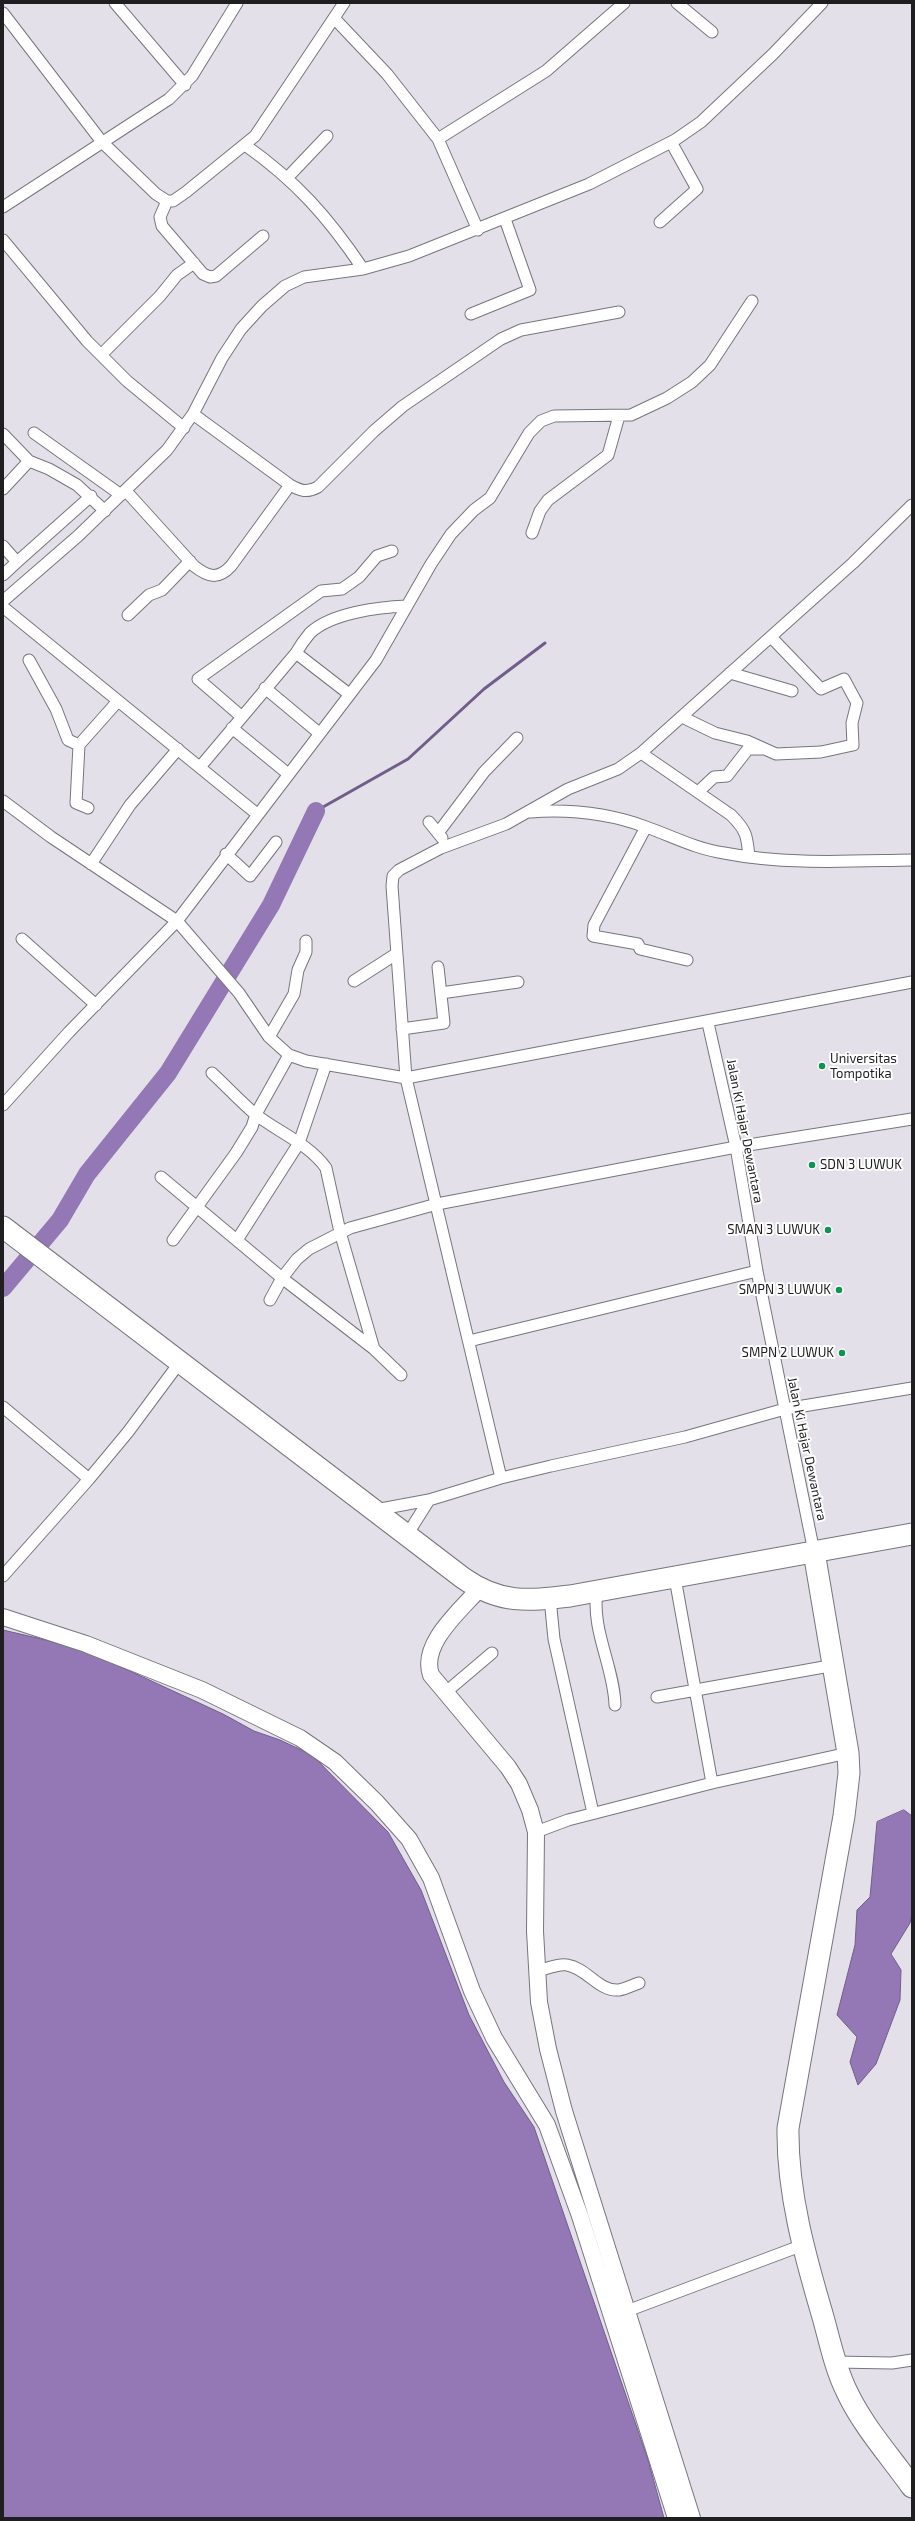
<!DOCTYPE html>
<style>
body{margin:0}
#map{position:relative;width:915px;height:2521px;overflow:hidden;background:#e3e0e9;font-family:"Exo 2",sans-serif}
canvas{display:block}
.frame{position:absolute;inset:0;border:4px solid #1f1e21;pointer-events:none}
</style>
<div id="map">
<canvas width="915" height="2521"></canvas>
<div class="frame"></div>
</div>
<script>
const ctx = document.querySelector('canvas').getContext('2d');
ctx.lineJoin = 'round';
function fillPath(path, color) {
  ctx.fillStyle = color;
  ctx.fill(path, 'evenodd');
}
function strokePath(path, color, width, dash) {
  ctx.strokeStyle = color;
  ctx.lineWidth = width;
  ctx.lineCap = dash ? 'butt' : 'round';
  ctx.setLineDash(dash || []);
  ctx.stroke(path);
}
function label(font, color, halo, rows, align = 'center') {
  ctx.font = font + ' "Exo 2",sans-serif';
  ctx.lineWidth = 4;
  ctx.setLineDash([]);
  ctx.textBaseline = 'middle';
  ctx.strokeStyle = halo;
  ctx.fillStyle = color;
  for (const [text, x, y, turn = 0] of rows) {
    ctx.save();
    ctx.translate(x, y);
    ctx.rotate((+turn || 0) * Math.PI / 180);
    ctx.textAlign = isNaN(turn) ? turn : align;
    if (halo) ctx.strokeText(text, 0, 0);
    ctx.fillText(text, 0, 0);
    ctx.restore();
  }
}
const water = new Path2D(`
 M3 1630 80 1648 223 1714 254 1731 280 1740 312 1755 388 1832 421 1890 469 2015 504 2082 534 2127 648 2460 664 2518H3Z
 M904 1810 912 1816V1913L910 1923 891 1954 901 1970 900 2000 876 2064 858 2085 850 2062 857 2037 837 2015 855 1945 857 1910 870 1897 877 1822Z`);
fillPath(water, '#9478b6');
strokePath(water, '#715d89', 1);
strokePath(new Path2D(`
 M316 811 408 759 484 689 545 643`), '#715d89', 3);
strokePath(new Path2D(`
 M3 1288 60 1220 87 1174 168 1073 271 905 316 811`), '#9478b6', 18);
const street = new Path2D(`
 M115 3 185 85
 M677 3 712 32
 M3 13 102 142 156 194 167 201H173L186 192 255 136 344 3
 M334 18 387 74 438 139 478 230
 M438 139 546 71 624 3
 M245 145C296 181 328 217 363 269
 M288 177 327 136
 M167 201 160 217 162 226 203 274 210 277 216 276 263 236
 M3 207 169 99 192 76 237 3
 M660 222 697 189 671 142
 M3 240 87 341 127 381 184 428
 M471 314 530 290 505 219
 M101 355 160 296 177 275 194 263
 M193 414 290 485C301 491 307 493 318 487L374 431 403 406 501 339 521 330 619 312
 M34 433 121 495
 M3 434 29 461 49 469 77 485 105 511
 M3 489 29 461
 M126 491 194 566C208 577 218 580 231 566L290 485
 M532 533 540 511 548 500 608 455 619 416
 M3 546 17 562 91 496
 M3 575 17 562
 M3 601 78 536 167 450 193 414 222 358 241 329 262 306 285 286 304 277 363 269 409 256 589 184 675 140 701 122 773 54 822 3
 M3 607 257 814
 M128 615 149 595 162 590 190 561
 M29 660 56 709 68 740 79 745
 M730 673 792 691
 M265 688 319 733
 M349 694 296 653C300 646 305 639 310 633 331 613 379 607 407 606
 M242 717 198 679 321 591 342 589 359 577 377 556 392 551
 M682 717 715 733 747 741 776 754 821 752 853 745 852 723 857 703 844 679 821 689 771 637
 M232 728 287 773
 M641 753 731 815C747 831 747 836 749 857
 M200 767 296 653
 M698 792 714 777 727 776 748 749H762
 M3 801 51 837 177 921 239 993 269 1037 289 1055 306 1061 406 1078 912 982
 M88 808 76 803 79 745 118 701
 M530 812C570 809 608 813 646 827 672 836 696 849 724 853 786 865 850 861 912 860
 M429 822 442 838
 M646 827 594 925 593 936 638 944 640 949 687 960
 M438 833 484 772 517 738
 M226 854 250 876 276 842
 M91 864 130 805 178 749
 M22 939 96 1005
 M354 981 396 954
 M441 993 518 982
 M708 1023 736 1147 757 1271 814 1552
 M402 1029 444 1023 438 967
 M269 1037 294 994 298 970 306 952V941
 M212 1073C226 1086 240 1101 255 1114 278 1132 309 1144 326 1168L340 1232 374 1349 401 1375
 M3 1105 69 1032 177 921 376 660 431 564 451 534 474 510 490 498 529 433 541 421 554 416 631 415 667 398 692 382 710 365 752 301
 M161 1177 282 1278 374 1349
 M173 1240 236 1153 252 1127 256 1114 289 1055
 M237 1240 299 1143 326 1064
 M270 1300 282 1278 297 1259 309 1249 350 1228 437 1204 736 1147 912 1119
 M469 1341 757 1271
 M3 1407 89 1479 128 1432 180 1362
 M501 1478 406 1078 392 886 393 876 399 870 441 848 506 824 568 789 618 769 641 753 853 563 912 505
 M375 1510 429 1500 501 1478 551 1466 685 1437 785 1409 912 1388
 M407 1535 429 1500
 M3 1576 89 1479
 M675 1578 712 1783
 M597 1591C591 1630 614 1667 615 1705
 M550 1598 554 1639 593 1813
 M446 1692 492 1653
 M657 1697 835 1665
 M536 1832 568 1820 712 1783 848 1753
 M537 1971C546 1969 559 1963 567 1965 587 1968 599 1992 619 1990 625 1989 633 1985 639 1983
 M627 2311 803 2245
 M835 2362 892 2363 912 2360`);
const secondary = new Path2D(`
 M479 1589C460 1611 420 1644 431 1675L508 1767 519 1784 530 1810 536 1832 535 1931 539 2002 548 2049 564 2111 692 2518
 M3 1617 86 1644 202 1690 300 1738 335 1762 377 1803 409 1839 431 1878 472 1991 494 2038 547 2125 580 2216 676 2518`);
const highway = new Path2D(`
 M3 1227 463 1578C500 1604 527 1601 570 1596L912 1534
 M814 1552 848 1753 849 1773 844 1816 788 2128C787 2192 805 2256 823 2317 830 2342 835 2368 847 2392 863 2426 890 2456 912 2487`);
strokePath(street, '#78757d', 13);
strokePath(secondary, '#78757d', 18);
strokePath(highway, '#78757d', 23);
strokePath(street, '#fff', 11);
strokePath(secondary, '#fff', 16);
strokePath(highway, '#fff', 21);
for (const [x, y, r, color] of [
 [822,1066,4,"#0d9352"],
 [812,1165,4,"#0d9352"],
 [828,1230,4,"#0d9352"],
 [839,1290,4,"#0d9352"],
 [842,1353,4,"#0d9352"]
]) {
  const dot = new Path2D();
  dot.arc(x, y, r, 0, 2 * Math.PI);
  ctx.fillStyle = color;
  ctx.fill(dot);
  strokePath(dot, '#fff', 1.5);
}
label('13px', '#1f1e21', '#fff', [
 ["Universitas",830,1059,"left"],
 ["Tompotika",830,1074,"left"],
 ["SDN 3 LUWUK",820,1165,"left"],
 ["SMAN 3 LUWUK",820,1230],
 ["SMPN 3 LUWUK",831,1290],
 ["SMPN 2 LUWUK",834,1353]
], 'right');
label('13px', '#1f1e21', '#fff', [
 ["Jalan Ki Hajar Dewantara",745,1131,79],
 ["Jalan Ki Hajar Dewantara",807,1449,78]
]);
</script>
